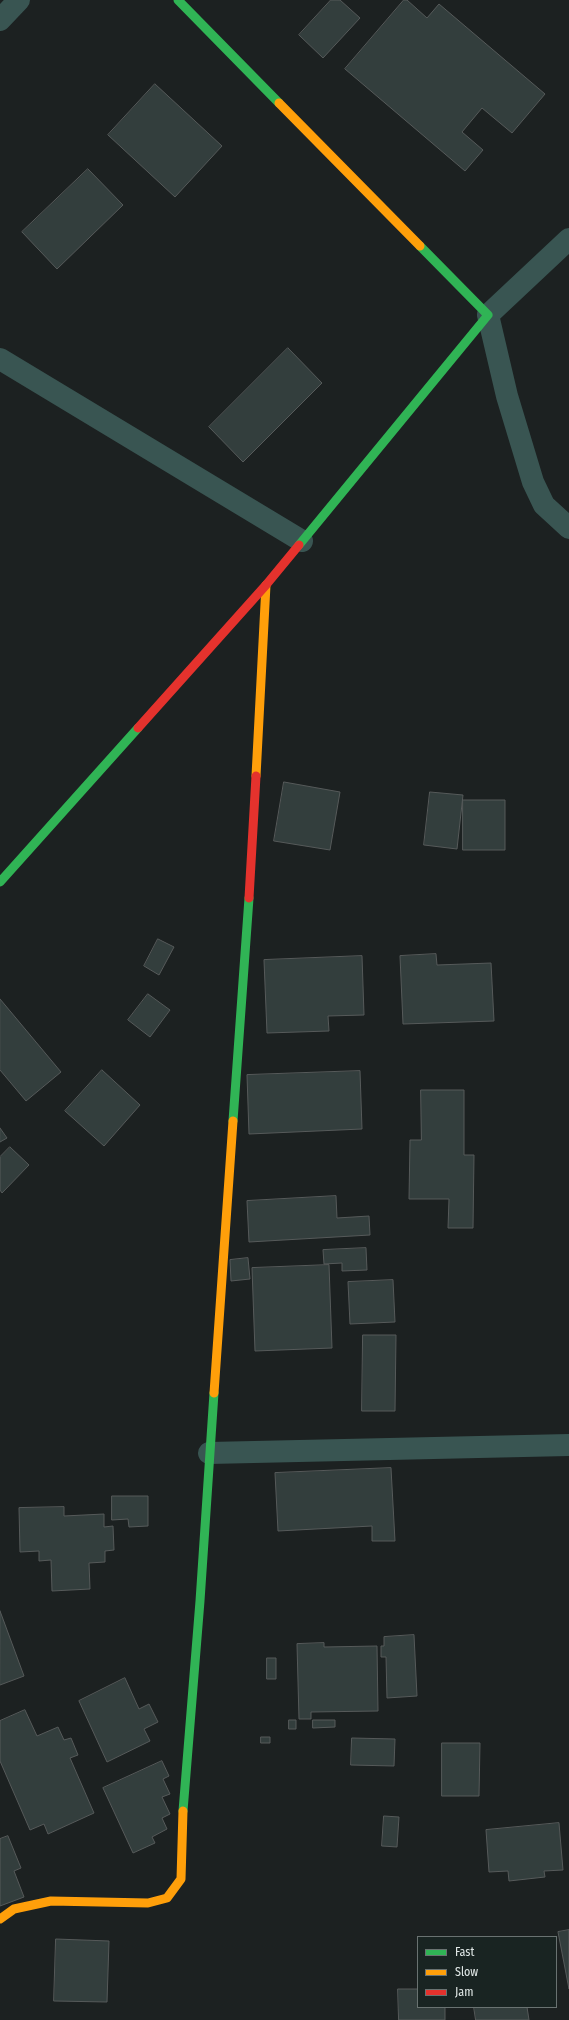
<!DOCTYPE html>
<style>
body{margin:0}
#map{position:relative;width:569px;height:2020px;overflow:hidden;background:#1c2121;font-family:"Fira Sans Condensed",sans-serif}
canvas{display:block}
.legend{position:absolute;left:417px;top:1936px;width:140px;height:72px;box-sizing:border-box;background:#192422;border:1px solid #697271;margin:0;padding:5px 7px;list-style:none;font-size:12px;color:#e1e8e7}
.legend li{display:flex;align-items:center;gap:8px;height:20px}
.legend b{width:20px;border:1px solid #697271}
</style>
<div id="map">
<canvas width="569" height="2020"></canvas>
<ul class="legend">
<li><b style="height:5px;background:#30b455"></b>Fast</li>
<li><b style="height:5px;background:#ff9f0a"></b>Slow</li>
<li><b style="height:5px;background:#e5322d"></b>Jam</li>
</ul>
</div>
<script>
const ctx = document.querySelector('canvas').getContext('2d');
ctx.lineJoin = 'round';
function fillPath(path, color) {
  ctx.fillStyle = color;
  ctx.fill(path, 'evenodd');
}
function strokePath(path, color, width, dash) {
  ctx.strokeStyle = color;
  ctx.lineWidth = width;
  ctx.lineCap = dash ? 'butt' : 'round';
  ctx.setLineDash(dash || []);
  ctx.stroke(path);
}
const building = new Path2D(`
 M331 0H340L360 18 323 58 299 35Z
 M404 0H407L427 18 439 4 545 94 512 133 482 108 462 132 483 150 465 171 345 69Z
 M155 84 222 146 175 197 108 135Z
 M88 169 123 205 57 269 22 232Z
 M288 348 322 383 243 462 209 427Z
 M284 782 340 792 330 850 274 841Z
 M430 792 463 795 457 849 424 845Z
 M463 800H505V850H463Z
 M158 939 174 947 159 975 144 966Z
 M436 954 437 965 491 963 494 1021 403 1024 400 956Z
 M362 956 364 1015 328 1016 329 1031 267 1033 264 960Z
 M148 994 170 1010 150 1037 128 1020Z
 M0 999 61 1072 26 1101 0 1070Z
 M102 1070 140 1105 104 1146 65 1111Z
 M360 1071 362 1129 249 1134 247 1075Z
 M421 1090H464V1155H474L473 1228H448L449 1199H409L410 1140H421Z
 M0 1128 7 1138 0 1142Z
 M10 1147 29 1165 2 1193 0 1190V1157Z
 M336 1196 337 1218 369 1216 370 1235 249 1242 247 1201Z
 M366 1248 367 1270 342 1271V1263L324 1264 323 1250Z
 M248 1258 250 1279 231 1281 230 1260Z
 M329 1265 332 1348 255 1351 252 1268Z
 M393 1280 395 1322 350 1324 348 1282Z
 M363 1335H396L395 1411H362Z
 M391 1468 395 1541H372V1526L278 1531 275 1473Z
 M112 1496H148V1526L129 1527 128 1519 112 1520Z
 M64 1507V1516L104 1514V1527L113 1526 114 1550 105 1551V1562L89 1563 90 1589 52 1591 51 1560 39 1561V1551L20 1552 19 1508Z
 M0 1611 24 1676 0 1685Z
 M414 1635 417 1696 387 1698 386 1657H381V1646H384V1637Z
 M324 1643V1647L377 1646 378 1711 311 1712V1719H299L297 1644Z
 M267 1658H276V1679H267Z
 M125 1678 139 1709 149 1704 158 1722 144 1729 150 1741 107 1762 79 1701Z
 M25 1710 37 1736 58 1727 64 1740 71 1738 78 1755 70 1758 94 1813 48 1834 44 1824 30 1830 0 1761V1721Z
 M289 1720H296V1729H289Z
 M313 1720H335V1727L313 1728Z
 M261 1737H270V1743H261Z
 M352 1738 395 1739 394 1766 351 1765Z
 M442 1743H480L479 1796H442Z
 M162 1761 169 1776 163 1779 170 1794 162 1797 170 1814 162 1818 167 1829 152 1837 155 1843 133 1853 103 1788Z
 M384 1816 399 1817 397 1847 382 1846Z
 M559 1823 563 1870 544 1871 545 1877 509 1881 508 1871 489 1872 486 1830Z
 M8 1836 21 1868 14 1871 24 1897 0 1906V1839Z
 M569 1930V1989L558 1932Z
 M56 1939 109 1941 107 2002 54 2001Z
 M398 1989H418V2007H445V2020H399Z
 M474 2007H527L529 2020H476Z`);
fillPath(building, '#333e3d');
strokePath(building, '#565a5a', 1);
strokePath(new Path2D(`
 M0 20 19 0
 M569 239 488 315 507 396 533 482 544 505 569 528
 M0 359 302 541
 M209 1453 569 1445`), '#395552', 22);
strokePath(new Path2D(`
 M178 0 279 103
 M299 545 488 315 420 246
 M0 882 138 728
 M233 1121 249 898
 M183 1811 200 1601 214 1393`), '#30b455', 9);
strokePath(new Path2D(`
 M279 103 420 246
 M256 776 266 585
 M214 1393 233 1121
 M0 1919 14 1909 51 1901 148 1903 167 1898 181 1879 183 1811`), '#ff9f0a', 9);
strokePath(new Path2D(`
 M138 728 266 585 299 545
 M249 898 256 776`), '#e5322d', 9);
</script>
